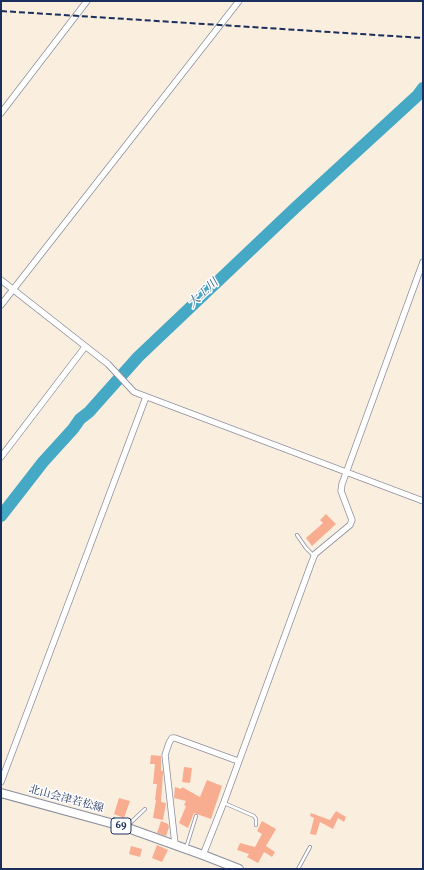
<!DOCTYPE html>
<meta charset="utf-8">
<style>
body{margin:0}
#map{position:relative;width:424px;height:870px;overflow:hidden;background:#faeedf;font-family:Vollkorn,serif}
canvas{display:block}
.frame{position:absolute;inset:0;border:2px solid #1b2f5e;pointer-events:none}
</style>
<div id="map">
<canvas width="424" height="870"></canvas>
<div class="frame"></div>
</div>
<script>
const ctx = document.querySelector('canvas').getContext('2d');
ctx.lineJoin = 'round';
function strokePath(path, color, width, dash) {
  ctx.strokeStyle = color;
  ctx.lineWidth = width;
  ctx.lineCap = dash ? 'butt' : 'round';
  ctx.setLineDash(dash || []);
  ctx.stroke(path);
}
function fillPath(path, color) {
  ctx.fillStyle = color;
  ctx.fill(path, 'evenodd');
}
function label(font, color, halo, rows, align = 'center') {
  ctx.font = font + ' Vollkorn,"Noto Serif JP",serif';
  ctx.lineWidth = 3;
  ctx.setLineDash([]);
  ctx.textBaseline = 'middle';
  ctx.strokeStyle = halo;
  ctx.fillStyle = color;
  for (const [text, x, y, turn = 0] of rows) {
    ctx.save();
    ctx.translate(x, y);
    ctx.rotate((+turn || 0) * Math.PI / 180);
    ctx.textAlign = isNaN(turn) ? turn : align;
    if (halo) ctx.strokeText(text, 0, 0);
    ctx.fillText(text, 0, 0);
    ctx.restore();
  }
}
strokePath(new Path2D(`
 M1 516 43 462 73 429 80 419 89 412 138 357 295 208 417 96 423 88`), '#45a8c5', 12);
fillPath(new Path2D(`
 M326 514 336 524 312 546 306 538 323 523 320 520Z
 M151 755 161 756V771H163V773L161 802 166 803 163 820 153 818 156 800H155L157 784H153L155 764H150Z
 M184 767 192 768 190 783 182 782Z
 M207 780 222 786 211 819 194 813 188 828 179 823 186 806 184 805 186 801 174 798 175 787 181 789 182 787 200 797Z
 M119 798 130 801 124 818 114 814Z
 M336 811 346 817 344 822 338 818 333 829 320 822 316 835 310 834 314 818 310 816 311 813 330 820Z
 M161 821 168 824 169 827 166 836 157 833Z
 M262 821 276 829 266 846 275 852 272 857 264 852 258 863 247 857 249 854 237 850 240 843 255 847 262 834 257 831Z
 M157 845 168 850 162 862 152 858Z
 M131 846 142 849 140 857 129 854Z`), '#f9ad90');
const service = new Path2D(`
 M297 535 306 548 314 556
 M224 803 254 816 256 819V825
 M127 826 145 809
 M186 848 196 816
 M298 869 310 847`);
const minor = new Path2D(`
 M1 113 87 1
 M1 280 108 364 134 392 423 501
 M1 305 239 1
 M1 457 85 347
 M1 782 146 397
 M175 844 165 755 169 743 172 738H175L238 761
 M203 855 224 802 311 564 315 554 350 525 352 520 341 491 342 484 423 262`);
const primary = new Path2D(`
 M1 793 125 827 203 855 239 869`);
strokePath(service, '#8a8e9e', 4);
strokePath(minor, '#8a8e9e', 7);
strokePath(primary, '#8a8e9e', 10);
strokePath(service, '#fff', 2.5);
strokePath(minor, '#fff', 5.5);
strokePath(primary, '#fff', 8);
strokePath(new Path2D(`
 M1 11 423 38`), '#1b2f5e', 2, [6, 3]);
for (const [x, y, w] of [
 [121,826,20]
]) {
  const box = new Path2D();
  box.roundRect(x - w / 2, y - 8, w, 16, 3);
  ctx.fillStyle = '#fff';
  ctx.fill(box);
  strokePath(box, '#1b2f5e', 1);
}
label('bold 10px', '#1b2f5e', null, [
 ["69",121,826]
]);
label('11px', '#1b2f5e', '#fff', [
 ["北山会津若松線",66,800,15]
]);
label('italic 12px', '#2c5f87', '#fff', [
 ["大工川",204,294,-43]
]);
</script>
